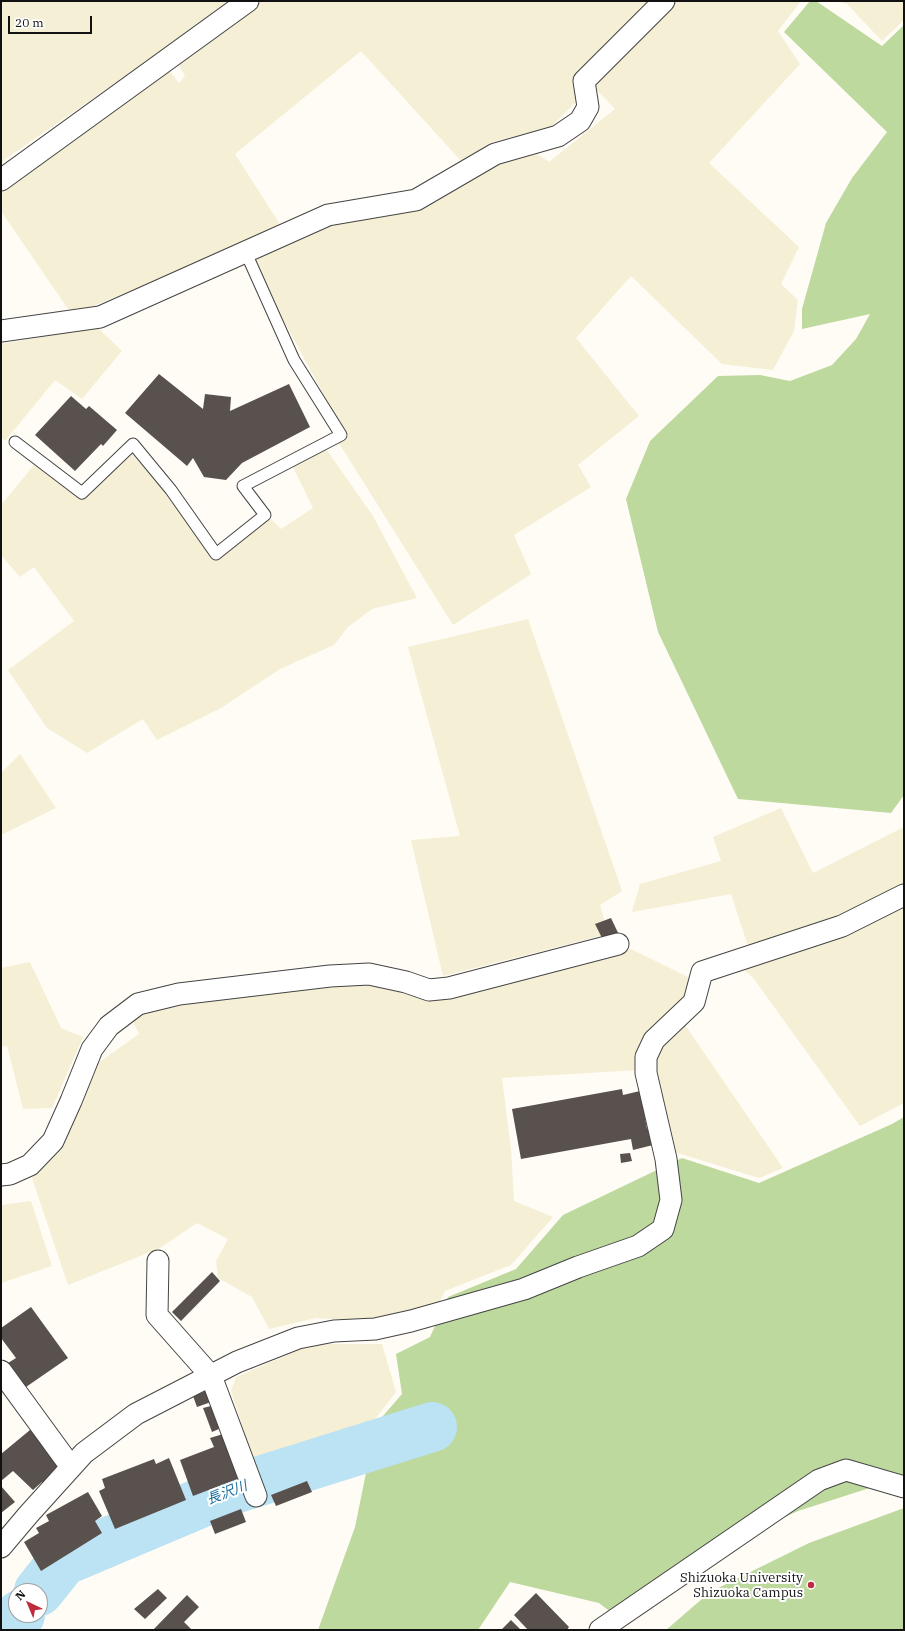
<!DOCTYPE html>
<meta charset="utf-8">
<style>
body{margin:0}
#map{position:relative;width:905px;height:1631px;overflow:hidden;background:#fffcf5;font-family:"IBM Plex Serif",serif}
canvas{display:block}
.frame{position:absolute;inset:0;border:2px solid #111;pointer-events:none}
.north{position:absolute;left:8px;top:1583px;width:40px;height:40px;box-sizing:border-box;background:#fff;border:1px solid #a0a0a0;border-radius:50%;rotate:316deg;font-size:11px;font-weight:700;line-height:16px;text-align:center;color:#111}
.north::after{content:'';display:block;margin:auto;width:14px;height:18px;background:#bd2d3e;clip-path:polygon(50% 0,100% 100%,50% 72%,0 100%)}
.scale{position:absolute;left:8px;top:16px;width:84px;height:18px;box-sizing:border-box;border:2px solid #111;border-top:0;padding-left:5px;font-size:12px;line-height:14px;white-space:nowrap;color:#111;-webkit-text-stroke:3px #fff;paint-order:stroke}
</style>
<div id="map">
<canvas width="905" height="1631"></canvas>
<div class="frame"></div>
<div class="north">N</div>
<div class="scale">20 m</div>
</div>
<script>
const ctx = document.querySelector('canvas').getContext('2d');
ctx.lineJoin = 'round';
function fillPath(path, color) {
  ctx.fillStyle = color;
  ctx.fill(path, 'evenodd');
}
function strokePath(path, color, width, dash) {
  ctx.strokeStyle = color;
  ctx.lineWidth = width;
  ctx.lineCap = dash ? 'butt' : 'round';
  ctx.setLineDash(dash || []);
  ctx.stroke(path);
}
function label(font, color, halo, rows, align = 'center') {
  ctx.font = font + ' "IBM Plex Serif","Noto Sans JP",serif';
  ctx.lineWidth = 4;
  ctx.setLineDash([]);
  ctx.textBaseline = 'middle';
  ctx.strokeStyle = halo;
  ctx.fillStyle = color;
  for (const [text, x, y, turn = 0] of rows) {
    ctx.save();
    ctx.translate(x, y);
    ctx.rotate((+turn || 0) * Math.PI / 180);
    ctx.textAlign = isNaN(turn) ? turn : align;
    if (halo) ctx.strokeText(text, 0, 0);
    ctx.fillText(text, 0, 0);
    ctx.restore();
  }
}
fillPath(new Path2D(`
 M1 1H234L1 162Z
 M257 1H649L576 75 575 103 551 127 492 142 461 161 361 51 235 154 283 229 86 309H68L1 211V187L168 69 179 83 185 76 176 61Z
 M675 1H801L778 31 800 64 709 163 799 247 781 284 798 300 794 331 773 370 722 364 631 276 576 338 639 416 578 465 591 487 514 535 531 574 453 625 337 440 345 434 252 262 331 222 500 159 534 152 549 162 615 109 592 85Z
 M835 1H904V20L882 41 847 4Z
 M97 327 122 351 82 399 55 380 5 441 1 437V344Z
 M326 449 373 516 417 598 372 609 348 627 334 645 280 669 221 708 157 740 143 719 87 753 47 728 8 670 74 621 34 567 20 577 1 555V505L34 465 81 500 131 453 167 493 215 561 270 518 281 529 313 508 292 465Z
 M528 619 622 891 600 905 608 934 443 976 411 840 460 836 408 647Z
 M20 754 56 808 1 835V773Z
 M781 808 813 873 904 827V892L750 952 731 894 632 912 640 884 721 861 713 837Z
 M904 904V1103L860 1126 754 979 739 965Z
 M631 949 692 979 689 993 639 1070 502 1078 511 1149 514 1201 553 1217 511 1265 445 1291 432 1317 378 1322 316 1318 269 1329 252 1297 218 1278 216 1261 228 1239 197 1223 160 1248 68 1285 31 1175 85 1086 92 1079 91 1068 139 1034 131 1017 138 1011 270 990 367 983 479 988Z
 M30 962 61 1028 83 1037 52 1108 23 1109 7 1046 1 1047V968Z
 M681 1019 783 1168 759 1178 671 1151 652 1078 658 1044Z
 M31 1201 52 1266 1 1283V1205Z
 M313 1344H382L396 1392 372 1423 367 1440 258 1475 231 1391 236 1377Z`), '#f4efd5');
fillPath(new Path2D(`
 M810 1H816L882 46 904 25V795L891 813 738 799 658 632 626 499 650 441 718 376 760 375 790 381 832 365 856 339 870 314 802 329V309L826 223 852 178 887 132 784 32Z
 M904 1117V1477L798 1511 689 1562 621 1620 599 1603 510 1582 478 1630H318L355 1527 376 1424 402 1394 396 1354 430 1337 448 1297 516 1269 563 1215 682 1158 759 1183 892 1124Z
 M904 1508V1630H666L710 1592 809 1543Z`), '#bdd99e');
strokePath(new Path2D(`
 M39 1591 63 1561 231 1490 432 1427
 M12 1630 13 1623 20 1615`), '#bbe3f4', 50);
fillPath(new Path2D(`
 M159 374 203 409 205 394 231 397 230 411 289 384 310 427 242 463 226 480 204 477 193 458 187 466 125 413Z
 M71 396 86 409 89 406 117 430 103 446 101 444 75 471 35 435Z
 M611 918 620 937 604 942 595 924Z
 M622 1089 623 1095 640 1091 647 1129 651 1128 653 1145 633 1150 631 1139 521 1159 512 1109Z
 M630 1153 632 1161 621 1163 620 1154Z
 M212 1272 220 1281 181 1321 172 1312Z
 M31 1307 68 1358 26 1387 8 1363 16 1358 1 1338V1328Z
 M206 1391 211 1402 197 1407 193 1396Z
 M211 1406 221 1428 212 1432 203 1408Z
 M30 1430 63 1464 44 1484 42 1482 33 1490 13 1471 1 1481V1454Z
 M223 1434 240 1478 193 1496 180 1460 214 1447 210 1438Z
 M169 1458 186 1500 115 1529 99 1491 105 1488 102 1479 154 1459 156 1464Z
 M307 1481 312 1492 276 1506 271 1495Z
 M1 1486 15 1502 1 1513Z
 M88 1492 102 1516 95 1521 102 1533 41 1571 24 1542 39 1533 36 1528 49 1521 46 1515Z
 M241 1509 246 1522 215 1534 210 1521Z
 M158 1589 167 1598 145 1619 134 1609Z
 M536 1593 569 1627 567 1630H528L514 1615Z
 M187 1595 199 1607 184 1622 192 1630H153Z
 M511 1620 521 1630H501Z`), '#59514d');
const service = new Path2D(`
 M15 442 82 493 133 444 171 490 216 554 265 515 243 486 341 435 294 360 246 253`);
const minor = new Path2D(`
 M1 180 248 1
 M1 331 100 317 328 215 416 200 495 154 558 136 580 121 588 107 584 81 664 1
 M1 1175 10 1174 30 1165 53 1141 71 1101 92 1049 109 1026 138 1004 179 994 330 976 369 974 406 982 429 990 449 988 618 944
 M158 1261 157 1315 211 1376 256 1496
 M1 1371 71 1467
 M1 1547 28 1515 84 1453 136 1414 237 1362 298 1338 334 1331 375 1329 411 1321 524 1289 578 1267 638 1246 663 1229 671 1200 666 1159 646 1073V1057L654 1040 694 1002 702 972 842 926 904 895
 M600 1630 819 1480 846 1470 904 1487`);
strokePath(service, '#444', 13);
strokePath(minor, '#444', 23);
strokePath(service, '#fff', 11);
strokePath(minor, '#fff', 21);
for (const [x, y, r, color] of [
 [811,1585,4,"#bd2d3e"]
]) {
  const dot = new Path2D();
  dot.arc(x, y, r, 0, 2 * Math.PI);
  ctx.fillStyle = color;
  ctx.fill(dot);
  strokePath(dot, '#fff', 1.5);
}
label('13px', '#111', '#fff', [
 ["Shizuoka University",803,1578],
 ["Shizuoka Campus",803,1593]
], 'right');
label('italic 14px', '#1d709f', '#fff', [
 ["長沢川",227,1493,-21]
]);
</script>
